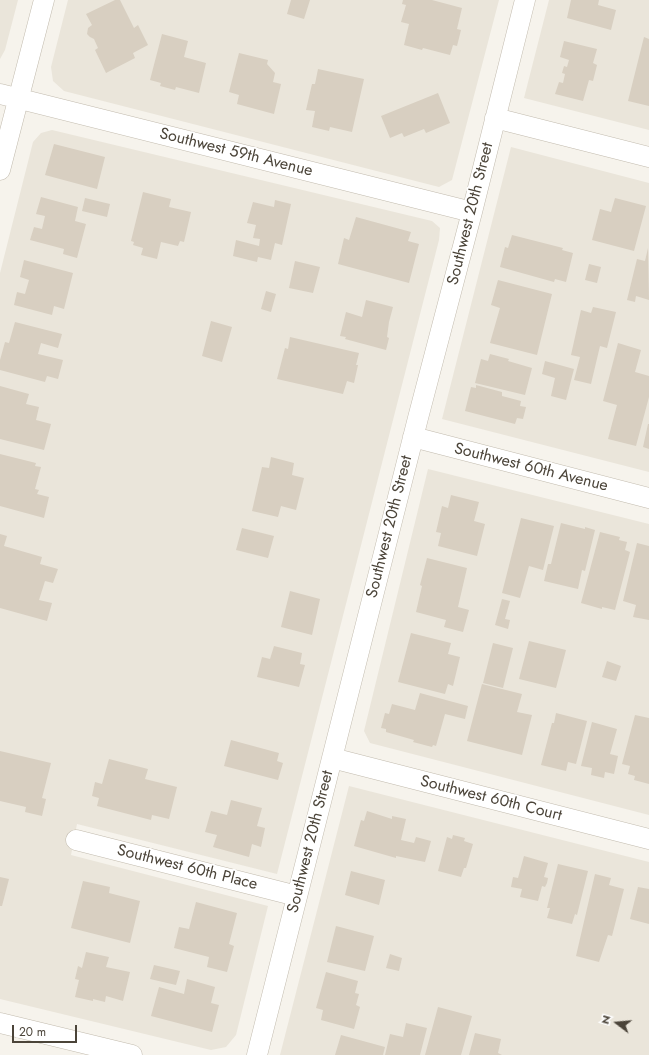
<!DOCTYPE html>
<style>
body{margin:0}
#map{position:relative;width:649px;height:1055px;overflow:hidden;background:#f6f3ec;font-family:Jost,sans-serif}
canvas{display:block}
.north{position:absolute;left:597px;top:1003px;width:40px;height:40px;-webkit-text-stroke:3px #fff;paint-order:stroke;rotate:286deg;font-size:11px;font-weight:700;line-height:16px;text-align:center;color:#4b4439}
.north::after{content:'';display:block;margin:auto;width:14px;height:18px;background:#4b4439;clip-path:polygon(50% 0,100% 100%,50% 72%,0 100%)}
.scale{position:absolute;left:12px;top:1025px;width:65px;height:18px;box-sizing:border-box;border:2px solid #4b4439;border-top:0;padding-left:5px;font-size:12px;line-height:14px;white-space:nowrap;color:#4b4439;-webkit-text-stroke:3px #fff;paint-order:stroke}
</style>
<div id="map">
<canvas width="649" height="1055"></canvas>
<div class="north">N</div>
<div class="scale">20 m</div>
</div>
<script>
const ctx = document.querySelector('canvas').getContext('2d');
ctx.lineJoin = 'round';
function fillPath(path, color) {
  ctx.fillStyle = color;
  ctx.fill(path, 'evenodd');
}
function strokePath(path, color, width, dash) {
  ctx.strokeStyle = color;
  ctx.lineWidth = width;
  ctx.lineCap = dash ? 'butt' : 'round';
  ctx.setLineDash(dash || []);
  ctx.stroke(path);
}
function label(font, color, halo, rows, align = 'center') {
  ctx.font = font + ' Jost,sans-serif';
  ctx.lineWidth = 3.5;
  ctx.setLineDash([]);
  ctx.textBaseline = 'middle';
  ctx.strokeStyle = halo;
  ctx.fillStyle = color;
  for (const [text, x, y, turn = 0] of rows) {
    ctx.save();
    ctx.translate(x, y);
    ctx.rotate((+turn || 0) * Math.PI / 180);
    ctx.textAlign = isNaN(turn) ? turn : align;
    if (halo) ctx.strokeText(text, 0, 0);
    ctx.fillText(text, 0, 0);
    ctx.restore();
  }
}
fillPath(new Path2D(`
 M0 0H18L5 50 0 59Z
 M68 0H499L452 180 439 187 64 91 53 81 51 67Z
 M549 0H649V130L524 98Z
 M52 130 432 221 440 228 439 240 277 874 77 824 71 855 268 906 236 1035 226 1047 211 1050 0 999V273L33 142 41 133Z
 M511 147 649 183V472L442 419Z
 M428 469 649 524V815L370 743 364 731Z
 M349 786 649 862V1055H280Z`), '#eae5da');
fillPath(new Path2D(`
 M115 0H120L134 28 138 25 148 45 133 53 135 58 106 73 95 50 98 48 94 39 90 37 87 34 88 28 92 25 86 14Z
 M291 0H310L304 19 287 14Z
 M403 0H432L462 8 457 29 461 30 457 46 453 45 450 55 423 48 422 50 404 45 409 24 401 22 406 5 402 4Z
 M571 0H599L598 5 616 10 611 30 567 18Z
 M162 34 188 41 184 57 206 63 199 93 176 87 175 90 160 86 161 83 150 80Z
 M644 37 649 39V106L628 101Z
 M564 41 597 49 593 63 597 65 593 81 589 80 583 101 555 94 559 82 563 83 565 74 562 73 564 66 567 67 569 60 560 57Z
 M239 53 268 60 267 64 275 73 273 82 281 84 274 114 237 104 239 95 229 92Z
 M318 69 364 79 352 132 330 127 329 131 312 127 315 111 306 110 312 84H315Z
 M438 93 450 123 426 133 424 129 404 137 402 133 390 138 381 116Z
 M54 144 105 157 97 189 45 175Z
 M143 192 171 199 169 207 191 212 184 242 180 241 178 246 161 242 157 259 141 255 143 248 133 245 134 242 131 241Z
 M41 197 78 207 75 221 86 224 77 258 63 254 64 249 30 240 34 227 42 229 45 216 36 214Z
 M85 198 110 204 107 217 82 211Z
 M615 198 646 206 634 251 592 240 600 209 611 212Z
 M275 200 291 204 282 245 275 243 271 260 258 257 257 262 233 256 236 240 259 246 260 239 253 238 256 225 247 223 253 202 274 207Z
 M356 217 411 232 408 241 419 244 409 283 338 264 344 238 349 240Z
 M512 235 563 248 562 250 573 253 566 282 555 279 554 282 500 267 505 247 508 248Z
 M648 248 649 300 636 296 635 302 627 300 637 259 645 261Z
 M24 260 73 273 64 309 54 306 52 315 14 305 17 292 25 294 29 280 20 277Z
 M295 261 320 267 313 293 289 288Z
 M589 264 601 267 597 283 585 280Z
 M498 280 552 294 537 355 490 343 500 308 491 305Z
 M266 291 276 294 271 312 261 309Z
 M366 300 393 307 389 322 387 337 389 338 386 350 345 339 346 337 340 336 346 312 362 317Z
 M593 307 616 312 607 348 600 346 591 384 574 380 580 357 571 355 581 310 591 313Z
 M211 321 232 327 222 362 202 356Z
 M15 322 62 334 58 348 41 343 38 354 63 360 58 379 47 376 45 382 0 370V360L5 342 9 343Z
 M290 337 359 353 356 365H358L354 383 347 381 343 394 277 379 285 348 288 349Z
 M618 343 641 350 635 372 649 376V397L636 446 608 439 617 405 603 401Z
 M490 354 509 359 508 361 532 368 525 395 475 383 481 359 488 361Z
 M545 361 574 369 566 400 551 396 555 378 542 374Z
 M476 385 502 392V396L521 401 520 406 526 407 523 419 517 418 515 424 465 411 471 387 476 388Z
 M0 386 29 394 26 404 39 407 36 420 51 424 44 450 0 439Z
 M648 424H649V449L643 447Z
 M0 454 36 463 35 466 41 467 35 489 39 490 37 494 49 497 44 518 0 506Z
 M271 457 294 463 292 475 304 478 296 510 281 506 278 517 252 511 262 467 269 468Z
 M451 495 479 502 474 521 485 524 477 556 438 546 441 533 436 532 442 506 448 508Z
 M521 518 554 526 543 570 529 566 520 598 502 593Z
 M561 523 585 529V527L595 530 585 571 582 570 578 589 544 581 548 564H551Z
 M242 528 274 536 268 558 236 550Z
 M600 532 620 537 619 540 627 542 625 550 630 552 615 610 602 607V609L581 603Z
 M0 534 7 536 4 546 42 557 40 564 58 569 53 583 45 581 39 600 52 603 47 621 0 608Z
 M637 543 649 546V620L633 617 636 605 623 601Z
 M427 558 467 568 458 607 469 610 463 632 444 627 446 620 416 612 422 586 420 585Z
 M290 591 320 599 312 635 281 627Z
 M502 599 510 601 505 619 510 620 508 629 495 625Z
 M411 633 451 643 448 654 460 657 453 686 448 684 445 694 398 682Z
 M529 641 566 650 556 688 519 679Z
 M493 643 513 648 503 688 483 683Z
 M274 646 302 653 300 664 305 665 299 687 257 677 262 657 270 659Z
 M607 661 621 666 616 681 602 677Z
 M482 684 522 694 517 712 532 715 522 755 467 741Z
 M420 693 468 706 465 719 445 714 436 746 433 745 432 747 413 742 414 740 386 732V729L381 728 385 713 389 714 392 704 415 710Z
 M556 713 587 721 576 764 568 762 566 771 541 765 552 723H554Z
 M635 715 649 718V784L634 780 635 776 628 774 630 766 622 764Z
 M592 722 617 729 610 754 618 756 614 774 605 772 604 778 591 775 592 768 581 766Z
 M231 740 279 753 277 761 283 763 278 780 224 766Z
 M0 751 51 763 42 798 46 799 42 816 25 812 26 807 0 801Z
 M109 759 148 769 145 779 177 787 169 819 152 815 151 820 97 806 99 798 92 796 95 782 102 784Z
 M231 800 262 808 257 826 265 828 261 847 252 844 249 857 213 847 217 835 205 832 211 811 227 815Z
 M367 811 392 819V816L406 819 401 840 414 843 416 837 431 841 425 862 396 856V858L354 846 361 820 364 821Z
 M453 835 465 838 464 841 473 844 466 868H464L461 877 438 871 447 837 452 839Z
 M524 856 548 863 544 877 548 878 547 883 545 887 542 886 538 901 520 897 522 889 511 887 513 877 518 878Z
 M558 864 588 871 577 915 575 914 572 924 547 918 550 908H547Z
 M351 871 385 880 379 905 345 895Z
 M595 874 611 878 609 885 624 889 612 936 608 935 599 962 576 956Z
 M0 877 9 879 2 906H0Z
 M83 881 110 887 109 893 140 901 130 943 71 928Z
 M638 887 649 889V924L630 919Z
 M196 902 237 913 229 944 234 946 227 972 207 967 209 957 174 948 179 927 189 929Z
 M336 926 374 936 365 971 327 962Z
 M86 952 109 957 106 967 130 972 123 1001 106 996 105 1002 93 999V1001L75 997 79 980 75 979 78 966 82 968Z
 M390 954 402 958 399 971 386 968Z
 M154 965 180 971 176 985 150 979Z
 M326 972 358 981 355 993 359 994 356 1005 360 1007 354 1029 321 1020 323 1010 316 1008Z
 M187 979 215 987 211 1003 219 1005 212 1032 151 1016 159 987 184 994Z
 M438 1007 472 1016 461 1055H425Z
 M406 1023 427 1028 420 1055H385L390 1034 403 1037Z
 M475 1033 501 1039 498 1053 502 1055H469Z
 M341 1035 385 1047 383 1055H335Z`), '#d8cfc1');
const street = new Path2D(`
 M0 94 472 212
 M495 118 649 157
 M0 170 44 0
 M413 437 649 498
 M332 758 649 839
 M76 840 297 896
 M0 1023 132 1055
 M257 1055 418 418 472 212 525 0`);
strokePath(street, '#c2bbae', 21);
strokePath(street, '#fff', 20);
label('16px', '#4b4439', '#fff', [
 ["Southwest 59th Avenue",236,153,14],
 ["Southwest 20th Street",471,214,-76],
 ["Southwest 60th Avenue",531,468,14],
 ["Southwest 20th Street",390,527,-76],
 ["Southwest 60th Court",491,799,14],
 ["Southwest 20th Street",311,842,-76],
 ["Southwest 60th Place",187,868,14]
]);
</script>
